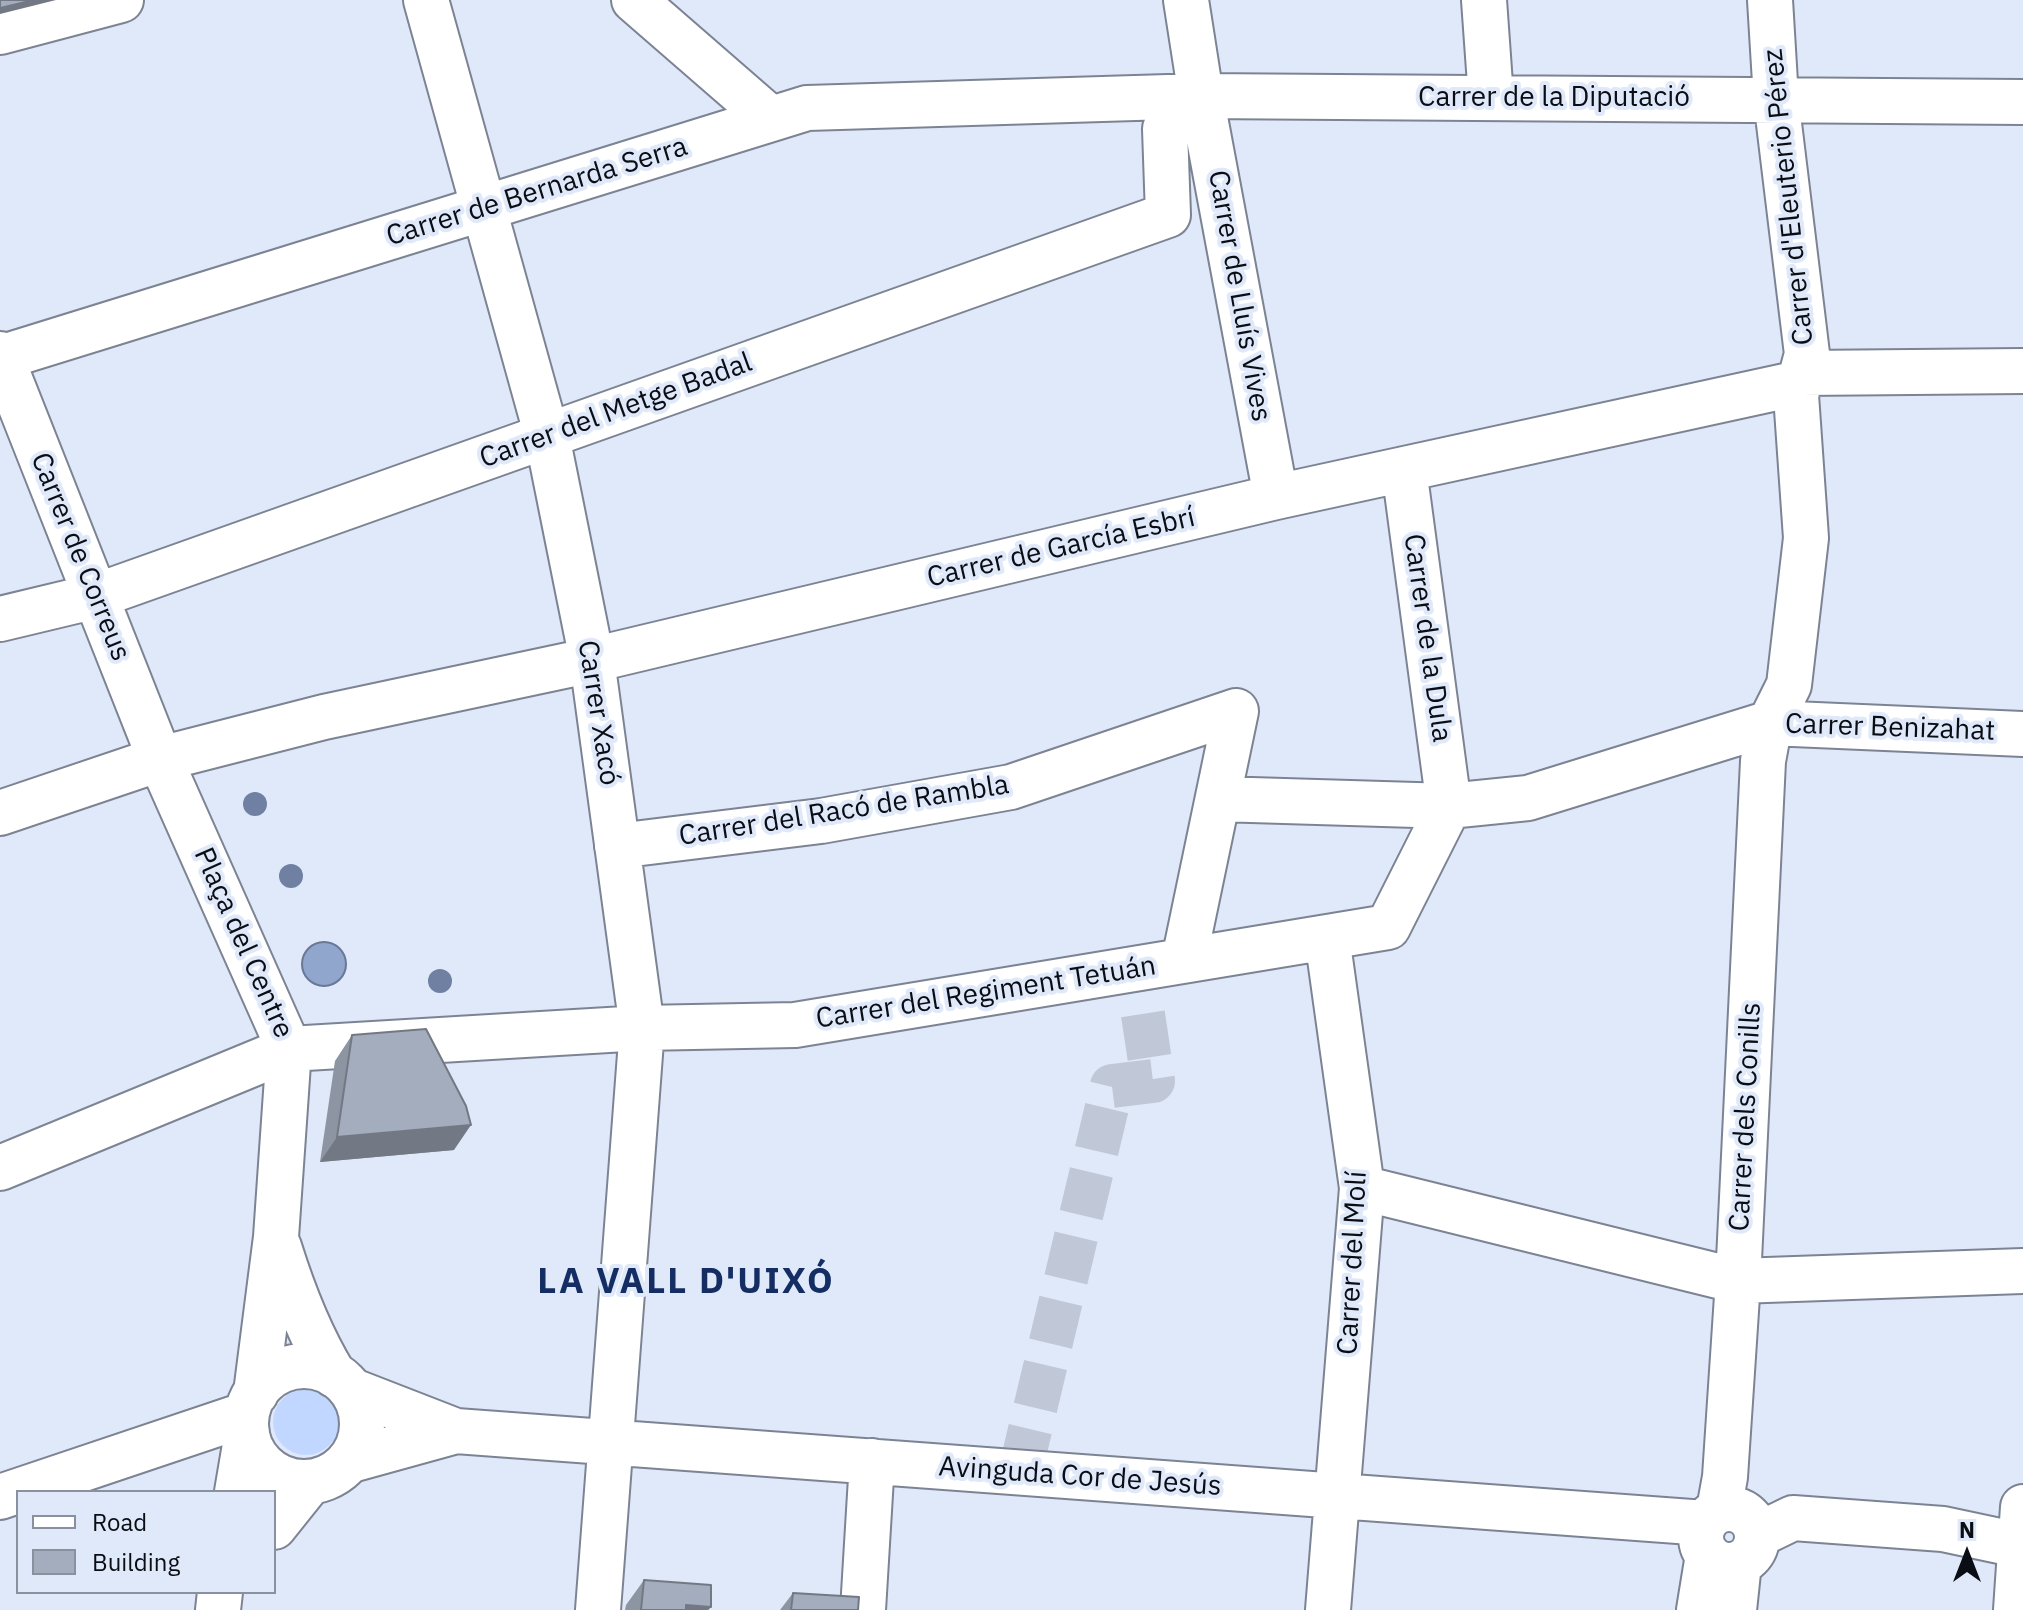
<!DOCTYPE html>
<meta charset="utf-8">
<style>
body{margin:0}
#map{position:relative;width:2023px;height:1610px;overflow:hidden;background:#e0e9fa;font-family:"IBM Plex Sans",sans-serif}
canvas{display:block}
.legend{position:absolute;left:16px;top:1490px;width:260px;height:104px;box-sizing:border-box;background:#e0e9fa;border:2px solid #8a919e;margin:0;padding:10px 14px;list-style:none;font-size:24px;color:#0a0d13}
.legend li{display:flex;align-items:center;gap:16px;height:40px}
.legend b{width:40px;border:2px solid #8a919e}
.north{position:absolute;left:1927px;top:1514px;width:80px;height:80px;-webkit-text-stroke:6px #e0e9fa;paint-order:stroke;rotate:0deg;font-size:22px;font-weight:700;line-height:32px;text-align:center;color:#0a0d13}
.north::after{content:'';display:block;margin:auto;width:28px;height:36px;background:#0a0d13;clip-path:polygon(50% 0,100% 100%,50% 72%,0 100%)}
</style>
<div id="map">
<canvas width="2023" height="1610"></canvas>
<ul class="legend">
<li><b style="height:10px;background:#fff"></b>Road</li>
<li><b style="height:22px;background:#a4adbd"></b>Building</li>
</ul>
<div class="north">N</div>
</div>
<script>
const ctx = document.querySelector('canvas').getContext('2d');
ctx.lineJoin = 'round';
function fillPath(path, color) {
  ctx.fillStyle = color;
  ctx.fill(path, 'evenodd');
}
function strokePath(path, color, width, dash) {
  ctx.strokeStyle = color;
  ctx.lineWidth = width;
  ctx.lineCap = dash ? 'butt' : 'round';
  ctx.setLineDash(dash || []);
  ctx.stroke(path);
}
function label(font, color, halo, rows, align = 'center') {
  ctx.font = font + ' "IBM Plex Sans",sans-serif';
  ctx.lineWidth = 8;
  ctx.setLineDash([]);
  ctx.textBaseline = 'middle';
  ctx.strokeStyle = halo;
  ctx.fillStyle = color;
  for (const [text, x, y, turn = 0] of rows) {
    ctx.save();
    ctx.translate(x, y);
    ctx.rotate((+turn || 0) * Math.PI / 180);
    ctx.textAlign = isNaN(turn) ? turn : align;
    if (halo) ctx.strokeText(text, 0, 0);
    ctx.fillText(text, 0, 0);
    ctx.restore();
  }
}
fillPath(new Path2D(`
 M273 1422a33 33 0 1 1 66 0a33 33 0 1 1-66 0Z`), '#c1d7ff');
const water = new Path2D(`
 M302 964a22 22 0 1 1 44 0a22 22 0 1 1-44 0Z`);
fillPath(water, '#91a6cd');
strokePath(water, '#687895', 2);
strokePath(new Path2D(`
 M1020 1472 1112 1086 1153 1081 1136 968`), '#c0c8d7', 44, [44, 22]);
const minor = new Path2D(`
 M426 0 547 436 592 660 642 1028 598 1610
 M634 0 771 119
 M1186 0 1201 96 1276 497
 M1484 0 1491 98
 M0 32 121 0
 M0 354 160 759 289 1049 276 1237 256 1393
 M0 358 807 108 1201 96 2023 102
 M1802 373 2023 371
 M0 619 96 596 1168 215 1165 129 1201 96
 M1218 799 1449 806 1404 469
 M0 813 160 759 324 717 592 660 1276 497 1799 383
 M617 846 821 821 1011 787 1236 711 1184 960
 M1327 937 1362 1188 1328 1610
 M0 1168 289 1049 642 1028 795 1025 1388 927 1449 806 1528 798 1770 723 2023 734
 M1362 1188 1738 1281 2023 1271
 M279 1247C293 1292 309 1334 334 1375
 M246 1424a58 58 0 1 1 116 0a58 58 0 1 1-116 0Z
 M353 1391 456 1431 1705 1523
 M351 1460 456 1431
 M237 1492 247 1433
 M0 1497 247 1414
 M1701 1537a28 28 0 1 1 56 0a28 28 0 1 1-56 0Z
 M1719 1510 1725 1477 1738 1281 1763 761 1770 723 1789 685 1806 538 1796 395 1807 354 1776 99 1770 0
 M274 1527 310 1482
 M1758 1535 1793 1518 1943 1529 2023 1546
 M218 1610 220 1592
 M863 1610 872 1461
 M1699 1610 1708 1555
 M1734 1610 1739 1563
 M2016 1610 2023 1507`);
strokePath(minor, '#7c8493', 48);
strokePath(minor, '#fff', 44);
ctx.fillStyle = '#6f80a3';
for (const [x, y] of [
 [255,804],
 [291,876],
 [440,981]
]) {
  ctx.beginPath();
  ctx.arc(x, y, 12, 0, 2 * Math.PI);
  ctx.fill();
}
fillPath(new Path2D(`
 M352 1035 454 1150 320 1162 335 1061Z
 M644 1580 711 1607 708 1610H625L626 1605Z
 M793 1593 858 1610H780Z`), '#8d95a3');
fillPath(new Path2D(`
 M34 0H56L0 14V8Z
 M471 1125 454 1150 320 1162 337 1137Z
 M686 1605 711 1607 708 1610H683Z`), '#737984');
const building = new Path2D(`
 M0 0H34L0 8Z
 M426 1029 466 1106 471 1125 337 1137 352 1035Z
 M644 1580 711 1585V1607L686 1605V1610H641Z
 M793 1593 859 1597 858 1610H791Z`);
fillPath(building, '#a4adbd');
strokePath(building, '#737984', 2);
label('28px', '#0a0d13', '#e0e9fa', [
 ["Carrer de la Diputació",1554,98],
 ["Carrer de Bernarda Serra",537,192,-17],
 ["Carrer d'Eleuterio Pérez",1789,197,-96],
 ["Carrer de Lluís Vives",1239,296,80],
 ["Carrer del Metge Badal",616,411,-20],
 ["Carrer de García Esbrí",1061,548,-13],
 ["Carrer de Correus",80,557,68],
 ["Carrer de la Dula",1427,638,82],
 ["Carrer Xacó",598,713,81],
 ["Carrer Benizahat",1890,728,2],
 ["Carrer del Racó de Rambla",844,811,-9],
 ["Plaça del Centre",243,943,66],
 ["Carrer del Regiment Tetuán",986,993,-9],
 ["Carrer dels Conills",1746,1117,-87],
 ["Carrer del Molí",1353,1263,-87],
 ["Avinguda Cor de Jesús",1080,1477,4]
]);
ctx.letterSpacing = '2px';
label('bold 36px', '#142e64', '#e0e9fa', [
 ["LA VALL D'UIXÓ",686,1283]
]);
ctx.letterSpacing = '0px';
</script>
